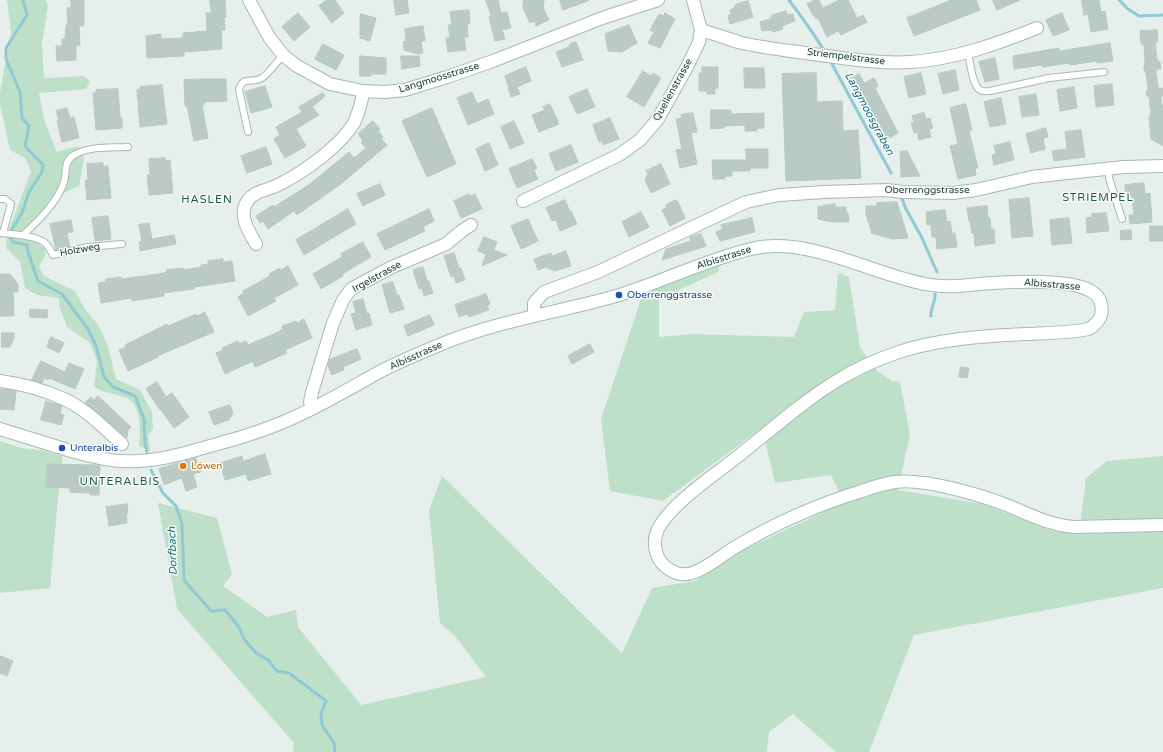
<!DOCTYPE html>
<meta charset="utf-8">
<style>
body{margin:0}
canvas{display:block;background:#e6efeb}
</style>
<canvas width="1163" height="752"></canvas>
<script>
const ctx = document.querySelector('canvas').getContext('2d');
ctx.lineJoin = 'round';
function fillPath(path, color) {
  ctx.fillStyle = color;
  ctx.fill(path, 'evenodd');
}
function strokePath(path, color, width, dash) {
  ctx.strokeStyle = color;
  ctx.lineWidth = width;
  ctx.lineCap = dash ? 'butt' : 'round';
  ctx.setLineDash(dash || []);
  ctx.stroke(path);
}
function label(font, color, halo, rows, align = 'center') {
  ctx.font = font + ' "Varela Round",sans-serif';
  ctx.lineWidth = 3;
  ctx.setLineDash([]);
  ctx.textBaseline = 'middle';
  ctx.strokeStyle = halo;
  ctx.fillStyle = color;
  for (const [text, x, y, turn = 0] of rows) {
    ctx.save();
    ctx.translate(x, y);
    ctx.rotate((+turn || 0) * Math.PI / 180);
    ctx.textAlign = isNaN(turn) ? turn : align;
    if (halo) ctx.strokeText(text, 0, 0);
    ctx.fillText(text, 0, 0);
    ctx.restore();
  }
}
fillPath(new Path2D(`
 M7 0H46L48 5 42 45 44 78 84 76 90 82 86 89 39 93 45 123 57 152 78 146 84 158 79 186 50 199 31 228 30 238 45 249V257L39 266 44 276 75 291 85 309 99 326 108 346 116 379 140 390 152 412 153 429 148 435 150 450 139 446C140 432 142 412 131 401 128 398 121 396 117 395 108 392 101 393 94 386L97 361 90 343 67 327 59 305V298L37 295 25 288 20 262 6 248 7 235 31 171 25 158 10 150 0 105V92L11 33Z
 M720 264 718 272 659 299V337L693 334 794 337 804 312 835 310 838 273 849 277 860 347 877 371 892 381 900 382 910 435 898 490 983 504 1052 531 1079 534 1086 478 1107 461 1163 456V588L914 635 869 752H836L793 714 769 732 767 752H293L294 743 177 609 158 503 217 518 232 574 223 586 267 617 296 610 298 627 361 705 486 677 455 636 440 623 429 510 442 476 622 653 652 588 695 581 739 552 844 502 831 475 775 483 762 428 663 501 610 491 601 419 643 293Z
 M0 441 21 448 46 451 62 456V464H46V487L59 488 50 588 0 593Z`), '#bfe0c8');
strokePath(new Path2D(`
 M23 0 27 15 6 48V59L20 92 22 118 29 126 25 146 43 165 42 172 29 192 22 213 12 229 11 239 13 242 27 245 28 252 38 281 62 294 88 329 96 346 104 377 113 387 135 396 144 419 145 443 147 452
 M789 0C801 16 813 32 823 49
 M1119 0 1128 9 1139 16 1163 15
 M832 64 891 173
 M901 196 905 207 922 238 937 272
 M931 316C930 308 936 302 935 294
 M151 470 163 493 176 506 182 524 184 580 211 611 225 610 239 627 244 639 256 653 268 660 277 671 289 673 326 701 321 714 322 725 334 743 335 752`), '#8ec9d4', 3);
const building = new Path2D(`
 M71 0H84V24L83 26H79L80 45H76V60L57 61 56 46H62V39H65L66 25H68L67 8 71 7Z
 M210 0H225L226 17H224L225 30H221L222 49 184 52V56L147 58 146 36 161 34V39L183 38V33L207 31 206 13H211Z
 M327 0H335L344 13 332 23 319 6Z
 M394 0H407L409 13 396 15Z
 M486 0H498L501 13 507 12 511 28 502 30 505 39 495 41 489 17 491 16Z
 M524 0H544L543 8 549 20 536 26 535 21 530 23 523 8Z
 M560 0H588V1L563 10Z
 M815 0H819L823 8 839 0H848L857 18 863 15 867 22 841 35 838 31 827 37 818 18 816 19 814 15H813L807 4Z
 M952 0H976L980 10 914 36 907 18Z
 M993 0H1020L997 10Z
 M1082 0H1099L1101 12 1105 11 1108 29 1091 32 1088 14 1084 15Z
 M748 1 753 17 730 24 728 16 731 14 730 10 735 8 734 6 737 4Z
 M469 10 470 24H467L468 37H464L466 50 448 52 446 38H450L448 25H452L450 12Z
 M786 11 787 15 793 14 795 21 782 26 783 29 773 32 772 30 762 31 760 22 770 19 772 18 771 16Z
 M298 13 310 27 294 41 282 27Z
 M665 13 675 19 660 48 648 43 654 32 650 30 659 14 664 16Z
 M1062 13 1069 30 1053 36 1046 20Z
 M361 14 376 18 370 41 360 38V19Z
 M629 25 637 43 622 52 608 51 605 34Z
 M423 26 425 41H421L423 53 418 54 404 50 403 42 406 41 405 29Z
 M1157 30 1158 42H1155L1157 60 1160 62 1161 69H1157L1156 72 1158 86 1159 89 1163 88V95L1161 98 1163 111V146L1151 139 1149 116 1151 115 1149 97 1147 96 1146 91 1148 89 1146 72 1144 70V65L1145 63 1144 45 1141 44 1140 31Z
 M576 42 583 60 562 67 556 52 569 47 570 44Z
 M1110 43 1113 61 1097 63V61L1070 65 1069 63 1042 67V65L1014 69 1013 56 1059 48V51Z
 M323 44 344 55 336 70 315 59Z
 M360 56 386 58V74H371V76H360Z
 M401 56H419L420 66 402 69Z
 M995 58 999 79 985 82 979 62Z
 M526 67 531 81 517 87 520 94 511 97 508 88H509L505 76Z
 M702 67H718V88H715V94H707V91H699V73H702Z
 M744 68H764L765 88H745Z
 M955 70 959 90 943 94 938 74Z
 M643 71 651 76 653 73 661 78 644 107 627 97Z
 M816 73 817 102 842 101 843 131 858 130 861 178 786 181 782 74Z
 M921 73 926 94 909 98 904 77Z
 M859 74 864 83 874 78 878 86 875 88 898 133 882 142 849 79Z
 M203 79H226L227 101 204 102V105H202L208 138 194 141 187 106H185L184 80Z
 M1112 84 1114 105 1096 107 1094 86Z
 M162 85 167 124 140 127 137 90 140 89V87Z
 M265 86 272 107 251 113 245 92Z
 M1074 87 1077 108 1060 111 1057 90Z
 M118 89 120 118H122V128L96 130 93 93H96V90Z
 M587 89 595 107 577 114 569 97Z
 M472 92 477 104 488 99 494 114 468 125 457 98Z
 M323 93 325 96 312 107 319 115 296 129 306 146 285 158 274 139 280 135 276 127 302 112 299 107Z
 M1036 94 1039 115 1022 117 1019 97Z
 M1001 98 1006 124 990 127 984 102Z
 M550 104 559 124 539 132 532 115 545 110 543 107Z
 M966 104 972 130 969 131 978 168H975L976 175 958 179 950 146 958 144 950 108Z
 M67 108 70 118 74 117 79 138 62 142 57 121 59 120 56 111Z
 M432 108 456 164 427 177 402 121Z
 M711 110H731V114L764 113V128H757V131H745V125L724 126V128L711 129Z
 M693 113 697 132 691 133 697 164 680 168 676 150 682 149 676 119 682 118 681 115Z
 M924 113 926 119 930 118 933 128 929 129 931 137 919 140 917 132 914 133 911 123 914 122 912 116Z
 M610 118 619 139 603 145 602 141 599 142 593 125Z
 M373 121 380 129 378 131 383 137 381 139 387 145 342 183 297 215 294 211 268 229 263 221 260 223 256 216 273 205 274 207 310 184 349 152 354 158 366 148 361 143 363 141 358 134Z
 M514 121 524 143 510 149 501 127Z
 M1046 128 1048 137 1043 138 1045 149 1031 153 1026 134Z
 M1081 130 1085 157 1054 161 1052 151 1067 149 1065 132Z
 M1010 142 1014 160 994 165 992 155 996 154 994 146Z
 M489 143 498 165 485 171 476 149Z
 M571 145 578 162 556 171 549 154Z
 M266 147 272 164 247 173 241 156Z
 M746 149H768V168H750V171H732V176H725V179H713L712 160H746Z
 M907 151 920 176 901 177 900 152Z
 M165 158 166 161 170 160 173 193 149 195 147 175H150L149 159Z
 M532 159 537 168 534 170 538 179 517 188 509 169Z
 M103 163V166H108L111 198 87 200 85 180H88L87 164Z
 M661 164 670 184 651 193 645 180 648 174 646 171Z
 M1144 183 1145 194 1150 193 1152 222 1130 224 1129 215H1134L1132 196 1126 197 1125 185Z
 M380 184 385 195 363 206 357 194Z
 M469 194 471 196 475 194 482 209 461 218 454 201Z
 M1029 198 1033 236 1012 238 1009 200Z
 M565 200 570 212 571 211 577 224 560 231 556 220 552 221 546 208Z
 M676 200 678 202 685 218 670 226 662 210 667 207 666 205Z
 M897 202 908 238 892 239 871 233V228H870L869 222H868L867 216H866V206H877V203Z
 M835 204V207H846V213H848L849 222H832L818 219V207Z
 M987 206 988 218H990L991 230 994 229 995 243 975 246 974 233H972L970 221H969L967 208Z
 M348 209 356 224 304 255 296 240Z
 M429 209 434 221 423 227 425 231 385 250 377 234Z
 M945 210 947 222 950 221 952 233H955L957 247 937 249 936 237H932L931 225H927L926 212Z
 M641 212 649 227 629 237 622 222Z
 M1106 213 1109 231 1087 233 1086 218 1092 217V214Z
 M108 216 111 239 95 241 92 218Z
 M752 218 755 232 720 241 716 232 723 229 721 225Z
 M1069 218 1072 243 1052 245 1050 220Z
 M528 219 538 241 521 249 511 226Z
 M71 220 73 232 67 233 70 247 56 250 50 224Z
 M149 223 152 239 174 235 176 244 140 251 139 242H142L139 225Z
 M1150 226H1163V241H1150Z
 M1131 230 1132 239 1121 240 1120 231Z
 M701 234 706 246 662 260 666 249 691 241 690 237Z
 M484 237 497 242 494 250 507 255 482 266 486 254 478 251Z
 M363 242 371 257 342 274 343 276 321 289 313 274 342 257 341 254Z
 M566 251 571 266 554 271 546 267 538 270 534 259 551 253 552 256Z
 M454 253 459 268H461L465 280 456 283 454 276 451 277 444 256Z
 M223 259V262L232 261 235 281 194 287V289L164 293V296L132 301 131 298 101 303 98 283 106 282V279L121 277 122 279 129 278 159 274 167 272 166 270 183 268V270L201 267V265L208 264V261Z
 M288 266 298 285 274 298 276 301 248 316 238 297 244 293 243 291 270 276 269 274 280 268 281 270Z
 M423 267 427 281H429L433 293 424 296 422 288 419 289 413 270Z
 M0 274H10L18 284V292H13L14 316H0Z
 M393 282 397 296 399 295 404 309 390 313 382 285Z
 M486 294 490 304 487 306 489 310 469 317 468 314 459 317 455 305Z
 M363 299 367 314 369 313 372 325 356 330 351 314 356 313 353 302Z
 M30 309 48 310 47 318 30 317Z
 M205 312 214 332 157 356 158 357 128 371 119 350 126 347 125 345 167 324 168 326 196 314 197 316Z
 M430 315 434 325 408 336 404 326Z
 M304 319 312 338 285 350 287 353 255 367 253 361 225 374 216 353 223 350 222 348 238 341 239 344 246 341 248 345 276 333 283 329 282 326 296 321 297 323Z
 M2 333H14V338L10 347H2Z
 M51 337 64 343 59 353 47 347Z
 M590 344 594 352 572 364 568 356Z
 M357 349 361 359 343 367 344 370 332 375 328 366 329 360Z
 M41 361 65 372 69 363 84 369 75 389 49 378 48 380 44 378 42 383 32 380Z
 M961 367 969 368 967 378 959 377Z
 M157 382 166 397 172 393 189 417 174 428 161 410H160L146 389Z
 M0 389 16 391 14 410 0 409Z
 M98 396 131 427 128 430 127 438 85 403 91 397 94 400Z
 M46 401 62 406 60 414 64 415 61 425 41 420Z
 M230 405 233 413 229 420 214 425 209 412Z
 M265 454 271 474 248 481 246 474 225 480 220 463 242 456 243 461Z
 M196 458 201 472 193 474 197 487 186 491 182 478 164 485 159 469Z
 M47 464 94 465 100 466 99 495H90V493L70 492V488L46 487Z
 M127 504 128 513H126L127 523 109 526 106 507Z
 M0 656 13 661 7 676 0 673Z`);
fillPath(building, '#bbcac4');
strokePath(building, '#b8c9c2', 1);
const lane = new Path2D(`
 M968 52C970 61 972 85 980 90 983 92 986 91 990 91L1049 78 1104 72
 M248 132 239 90C243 75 252 84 262 78 268 74 278 61 283 55
 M1108 169 1109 178 1122 219
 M0 199H5L11 204 3 233
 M0 233C12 234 33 235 44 242 48 245 51 251 53 255L88 247 122 244
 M23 235C38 221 57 203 64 182 67 173 63 161 74 155 89 146 111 148 128 147`);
const street = new Path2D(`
 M249 0 269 37 283 55 297 66 330 84 363 91 384 92 405 90 447 77 493 61 605 17 658 0
 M701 30C715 34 728 39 742 43 768 49 794 51 820 55 850 59 880 64 911 62 955 59 997 44 1037 28
 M523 201 619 155 640 140 658 119 688 65 699 42 701 30 693 0
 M256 244C249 232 238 215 247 202 253 191 268 190 278 185 303 173 342 145 355 121 359 111 362 102 363 91
 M535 315 534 310V303L544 292 598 272 746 202 779 195 824 192 886 190 903 192 953 193 976 190 1032 177 1058 174 1124 167 1163 166
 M0 381C22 384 45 390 66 400 87 410 105 429 122 444
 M313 408 310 402 312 392 333 323 343 300 351 289 390 268 446 244 463 230 471 225`);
const secondary = new Path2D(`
 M0 429C23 436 45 443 68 450 86 455 103 460 121 461 149 463 177 456 203 448 232 440 261 432 288 420 321 406 352 387 383 370 405 359 427 350 449 341 503 320 560 312 616 296 662 282 705 260 751 249 807 235 871 274 925 284 943 288 960 286 979 284 1005 282 1069 278 1091 291 1096 294 1100 298 1101 304 1104 316 1098 323 1089 329 1069 333 1047 333 1026 334 983 336 937 339 896 353 876 360 856 369 838 380 802 402 770 431 737 457 713 476 672 503 658 529 651 545 656 563 672 571 679 575 688 575 695 572 710 566 723 554 737 546 776 523 819 504 862 491 873 487 883 484 895 482 924 478 981 495 1009 506 1030 515 1050 525 1074 527L1163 525`);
strokePath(lane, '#a8b8b2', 8);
strokePath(street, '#a8b8b2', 14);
strokePath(secondary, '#a4bbb3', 14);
strokePath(lane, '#fff', 6);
strokePath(street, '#fff', 12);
strokePath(secondary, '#fff', 12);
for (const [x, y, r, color] of [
 [619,295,4,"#1a4fb4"],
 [62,448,4,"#1a4fb4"],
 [183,466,4,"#e8710a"]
]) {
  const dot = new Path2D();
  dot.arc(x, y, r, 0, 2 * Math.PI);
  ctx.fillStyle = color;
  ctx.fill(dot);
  strokePath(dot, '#f7fbf9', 1.5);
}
label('10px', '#24423a', '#f7fbf9', [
 ["Striempelstrasse",846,57,7],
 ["Langmoosstrasse",439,78,-17],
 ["Quellenstrasse",673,90,-61],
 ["Oberrenggstrasse",927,190],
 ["Holzweg",80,250,-10],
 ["Albisstrasse",724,258,-18],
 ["Irgelstrasse",377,277,-29],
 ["Albisstrasse",1052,285,5],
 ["Albisstrasse",416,356,-24]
]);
label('10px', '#164399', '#f7fbf9', [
 ["Oberrenggstrasse",627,295],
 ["Unteralbis",70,448]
], 'left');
label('10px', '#c56008', '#f7fbf9', [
 ["Löwen",191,466]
], 'left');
label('italic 11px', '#1c6f80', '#f7fbf9', [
 ["Langmoosgraben",869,114,62],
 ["Dorfbach",173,551,-92]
]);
ctx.letterSpacing = '1px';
label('11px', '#1f5548', '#f7fbf9', [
 ["STRIEMPEL",1098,198],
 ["HASLEN",207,200],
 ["UNTERALBIS",120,482]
]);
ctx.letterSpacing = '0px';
</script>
